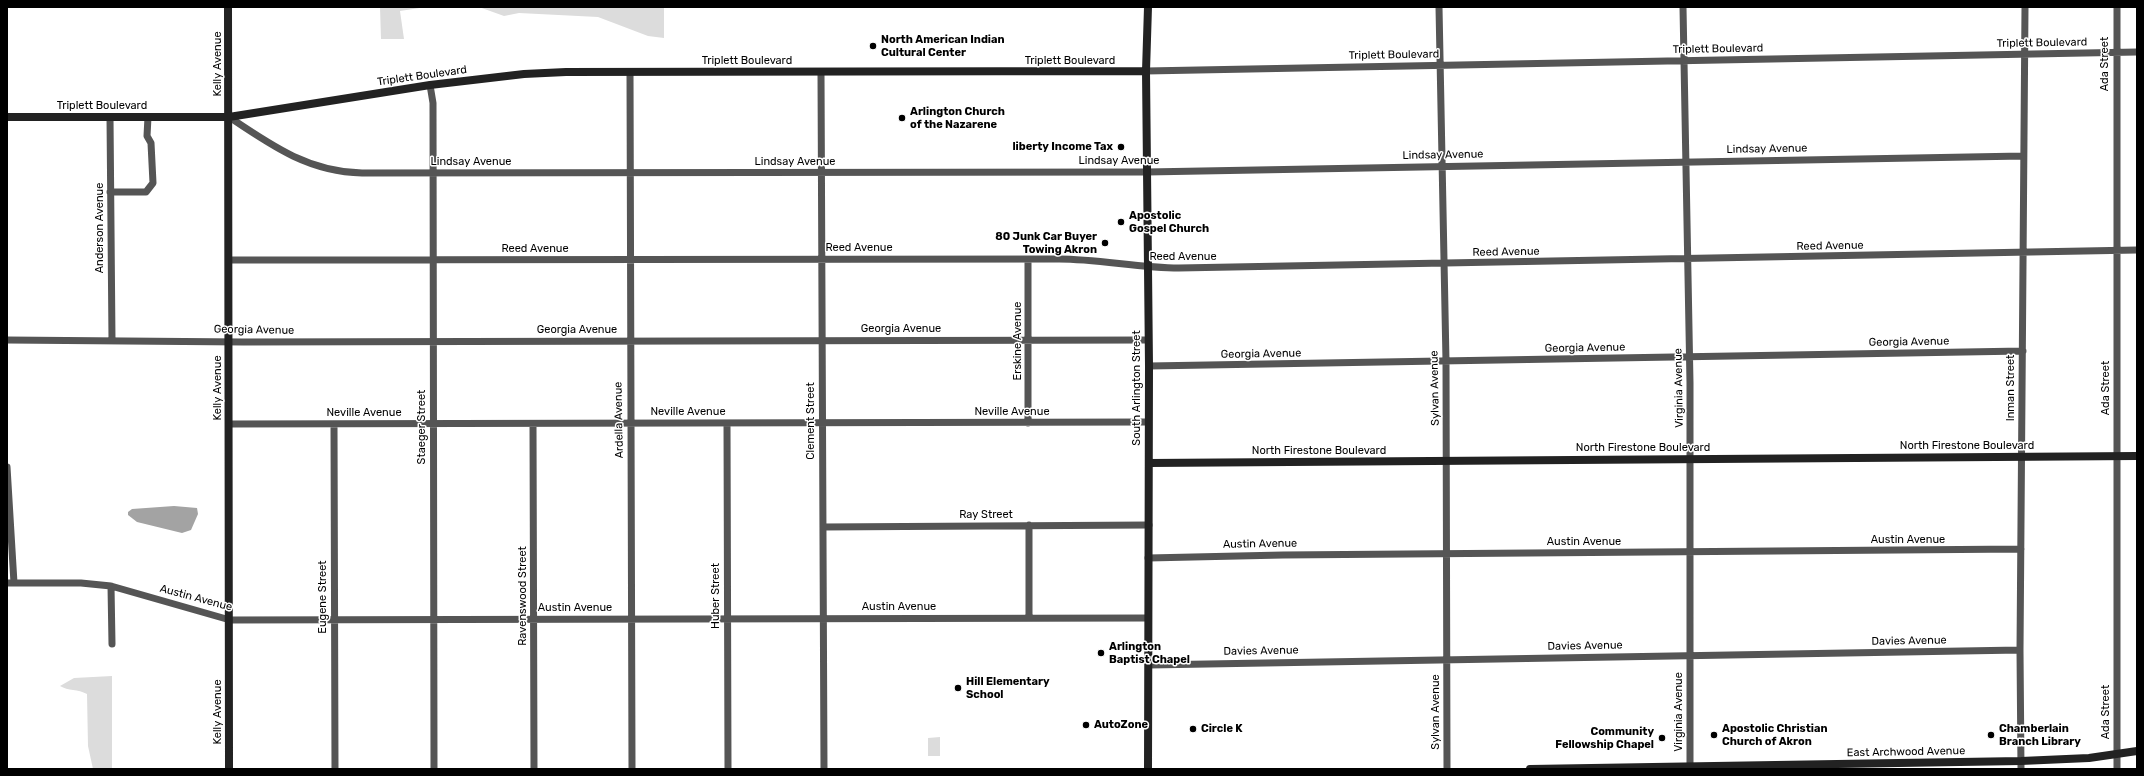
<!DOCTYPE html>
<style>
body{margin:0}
#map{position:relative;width:2144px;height:776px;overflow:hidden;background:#fff;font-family:Rubik,sans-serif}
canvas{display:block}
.frame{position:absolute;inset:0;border:8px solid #000;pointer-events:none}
</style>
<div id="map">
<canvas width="2144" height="776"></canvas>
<div class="frame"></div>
</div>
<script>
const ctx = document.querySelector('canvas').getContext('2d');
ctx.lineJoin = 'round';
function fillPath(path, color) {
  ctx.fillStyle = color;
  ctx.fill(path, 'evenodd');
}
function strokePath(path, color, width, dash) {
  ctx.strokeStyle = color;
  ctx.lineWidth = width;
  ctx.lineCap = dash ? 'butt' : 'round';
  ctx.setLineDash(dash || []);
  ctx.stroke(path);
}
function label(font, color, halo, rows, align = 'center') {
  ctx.font = font + ' Rubik,sans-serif';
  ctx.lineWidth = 3;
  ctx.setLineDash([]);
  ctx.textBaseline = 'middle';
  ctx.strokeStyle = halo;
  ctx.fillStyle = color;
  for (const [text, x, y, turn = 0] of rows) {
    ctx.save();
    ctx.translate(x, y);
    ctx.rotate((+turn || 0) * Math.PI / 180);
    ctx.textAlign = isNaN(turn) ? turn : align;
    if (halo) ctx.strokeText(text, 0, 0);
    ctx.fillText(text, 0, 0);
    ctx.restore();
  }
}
fillPath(new Path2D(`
 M380 7H426L400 11 404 39H381Z
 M479 7H664V38L648 36 598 17 519 13 504 16Z
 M112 676V769H93L88 746 87 694C78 689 68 691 60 686L74 678Z
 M940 737V756H928V738Z`), '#dcdcdc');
fillPath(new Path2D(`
 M174 506 197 508 198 514 191 530 182 533 137 522 128 515V512L132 509Z`), '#a3a3a3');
strokePath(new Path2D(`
 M1439 7 1446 361 1447 769
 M1683 7 1690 383V769
 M1146 71 2137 52
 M630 72 632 769
 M821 73 824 769
 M430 85 433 103 434 769
 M110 117 112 340
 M229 117C272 146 309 172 362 173L1147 172 2023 156
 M110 192H146L153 183 151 143 147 136 148 117
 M229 260 1059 259C1099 259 1139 268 1179 268L2137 250
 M1028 260V423
 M7 340 243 342 1148 340
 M1149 366 2023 351
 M727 423 728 769
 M229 424 1148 422
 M334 424 335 769
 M533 424 534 769
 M7 467 14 583
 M1029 525V618
 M823 527 1149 525
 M1148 558 1283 555 2021 549
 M7 583H81L111 586 230 620 1148 618
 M111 586 112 644
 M1149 665 2020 650
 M2021 769 2020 650 2025 7
 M2117 769V7`), '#555', 7);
strokePath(new Path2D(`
 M228 7 229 769
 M1148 7 1146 71 1149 366 1148 769
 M7 117H229L430 85 524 74 566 72 1146 71
 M1149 463 2137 456
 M1530 769 2021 761 2089 758 2137 751`), '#222', 8);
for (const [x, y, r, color] of [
 [873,46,4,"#000"],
 [902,118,4,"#000"],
 [1121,147,4,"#000"],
 [1121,222,4,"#000"],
 [1105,243,4,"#000"],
 [1101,653,4,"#000"],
 [958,688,4,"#000"],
 [1086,725,4,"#000"],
 [1193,729,4,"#000"],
 [1714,735,4,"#000"],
 [1991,735,4,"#000"],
 [1662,738,4,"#000"]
]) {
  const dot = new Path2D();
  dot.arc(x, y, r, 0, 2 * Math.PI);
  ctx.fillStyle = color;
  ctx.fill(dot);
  strokePath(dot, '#fff', 1.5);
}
label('bold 11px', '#000', '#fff', [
 ["North American Indian",881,40],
 ["Cultural Center",881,53],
 ["Arlington Church",910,112],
 ["of the Nazarene",910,125],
 ["liberty Income Tax",1113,147,"right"],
 ["Apostolic",1129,216],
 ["Gospel Church",1129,229],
 ["80 Junk Car Buyer",1097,237,"right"],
 ["Towing Akron",1097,250,"right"],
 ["Arlington",1109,647],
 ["Baptist Chapel",1109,660],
 ["Hill Elementary",966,682],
 ["School",966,695],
 ["AutoZone",1094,725],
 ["Circle K",1201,729],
 ["Apostolic Christian",1722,729],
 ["Church of Akron",1722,742],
 ["Chamberlain",1999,729],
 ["Branch Library",1999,742],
 ["Community",1654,732,"right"],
 ["Fellowship Chapel",1654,745,"right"]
], 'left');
label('11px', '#000', '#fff', [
 ["Triplett Boulevard",2042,43,-1],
 ["Triplett Boulevard",1718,49,-1],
 ["Triplett Boulevard",1394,55,-1],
 ["Triplett Boulevard",747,61],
 ["Triplett Boulevard",1070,61],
 ["Kelly Avenue",218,64,-90],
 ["Ada Street",2105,64,-90],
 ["Triplett Boulevard",422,76,-8],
 ["Triplett Boulevard",102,106],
 ["Lindsay Avenue",1767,149,-1],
 ["Lindsay Avenue",1443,155,-1],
 ["Lindsay Avenue",1119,161],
 ["Lindsay Avenue",471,162],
 ["Lindsay Avenue",795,162],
 ["Anderson Avenue",100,228,-90],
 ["Reed Avenue",1830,246,-1],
 ["Reed Avenue",859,248],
 ["Reed Avenue",535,249],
 ["Reed Avenue",1506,252,-1],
 ["Reed Avenue",1183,257],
 ["Georgia Avenue",901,329],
 ["Georgia Avenue",254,330,1],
 ["Georgia Avenue",577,330],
 ["Erskine Avenue",1018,341,-90],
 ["Georgia Avenue",1909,342,-1],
 ["Georgia Avenue",1585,348,-1],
 ["Georgia Avenue",1261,354,-1],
 ["Kelly Avenue",218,388,-90],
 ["South Arlington Street",1137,388,-90],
 ["Sylvan Avenue",1435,388,-91],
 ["Virginia Avenue",1679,388,-91],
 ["Inman Street",2011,388,-90],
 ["Ada Street",2106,388,-90],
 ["Neville Avenue",688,412],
 ["Neville Avenue",1012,412],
 ["Neville Avenue",364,413],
 ["Ardella Avenue",619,420,-91],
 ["Clement Street",811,421,-90],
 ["Staeger Street",422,427,-90],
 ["North Firestone Boulevard",1967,446],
 ["North Firestone Boulevard",1643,448],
 ["North Firestone Boulevard",1319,451],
 ["Ray Street",986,515],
 ["Austin Avenue",1908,540],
 ["Austin Avenue",1584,542],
 ["Austin Avenue",1260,544,-1],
 ["Ravenswood Street",523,596,-90],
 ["Huber Street",716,596,-90],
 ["Eugene Street",323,597,-90],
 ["Austin Avenue",196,598,15],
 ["Austin Avenue",899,607],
 ["Austin Avenue",575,608],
 ["Davies Avenue",1909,641,-1],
 ["Davies Avenue",1585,646,-1],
 ["Davies Avenue",1261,651,-1],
 ["Kelly Avenue",218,712,-90],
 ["Sylvan Avenue",1436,712,-90],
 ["Virginia Avenue",1679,712,-90],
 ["Ada Street",2106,712,-90],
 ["East Archwood Avenue",1906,752,-1]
]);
</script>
